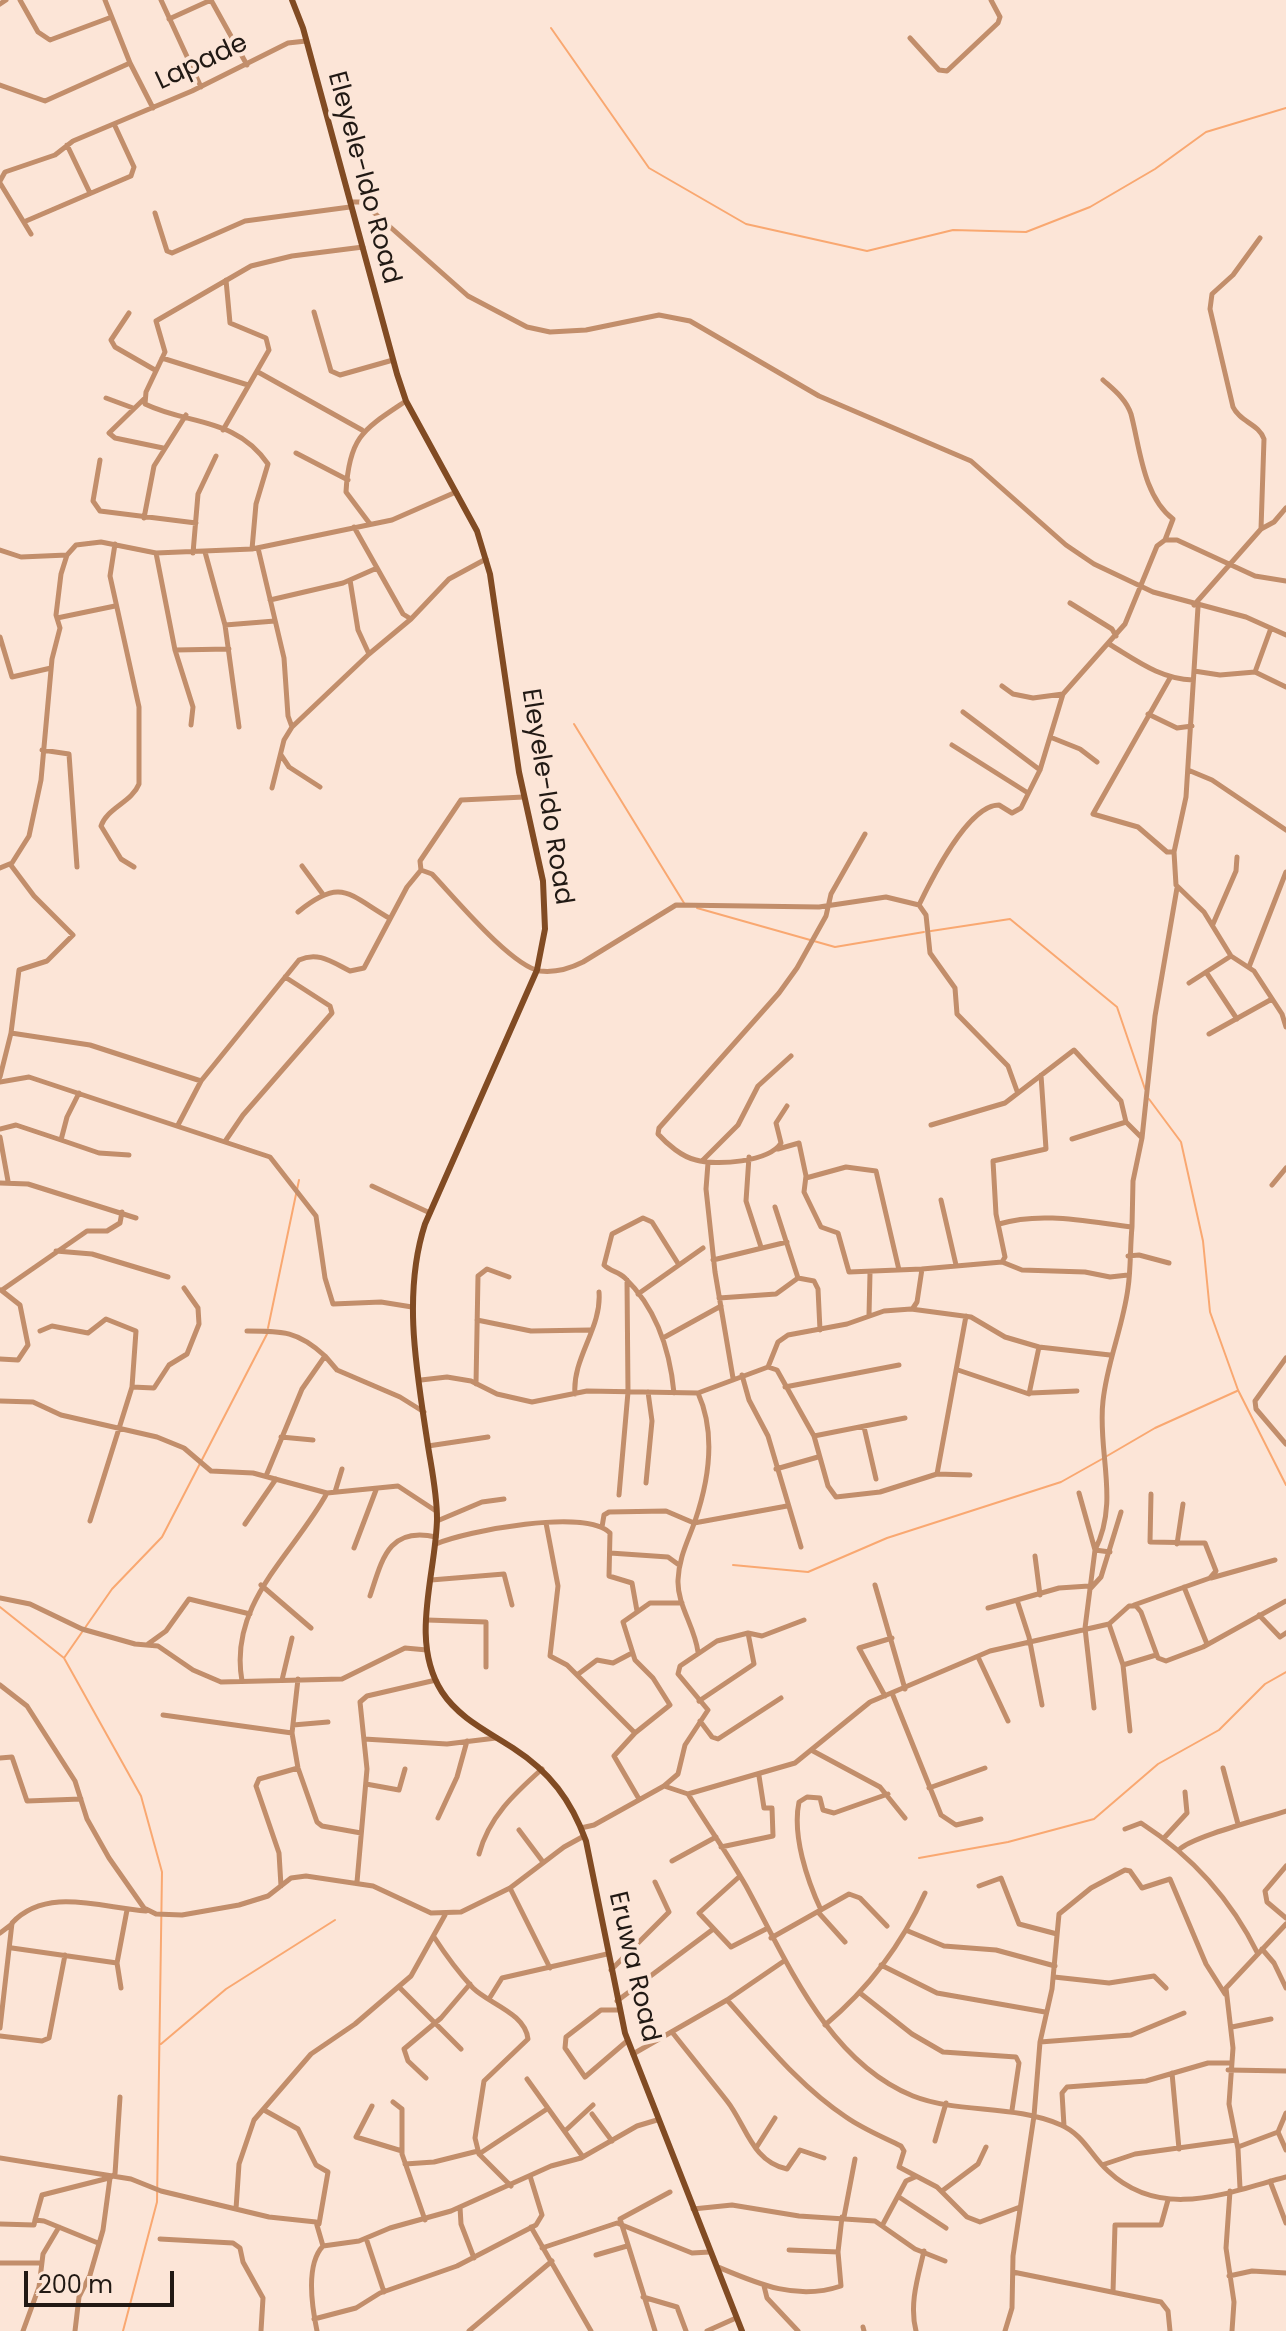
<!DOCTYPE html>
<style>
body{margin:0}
#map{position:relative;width:1286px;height:2331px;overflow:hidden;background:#fce5d7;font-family:Poppins,sans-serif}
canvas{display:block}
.scale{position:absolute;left:24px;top:2271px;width:150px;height:36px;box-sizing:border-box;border:4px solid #211914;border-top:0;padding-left:10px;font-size:24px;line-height:28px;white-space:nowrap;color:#211914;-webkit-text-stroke:6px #fce5d7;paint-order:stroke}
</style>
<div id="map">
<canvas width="1286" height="2331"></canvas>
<div class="scale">200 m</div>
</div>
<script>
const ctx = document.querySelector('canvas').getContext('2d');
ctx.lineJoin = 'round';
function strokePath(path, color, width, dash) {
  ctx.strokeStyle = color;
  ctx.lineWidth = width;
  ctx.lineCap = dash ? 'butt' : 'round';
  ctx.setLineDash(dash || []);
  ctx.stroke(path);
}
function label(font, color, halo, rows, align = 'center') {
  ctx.font = font + ' Poppins,sans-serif';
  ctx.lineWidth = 8;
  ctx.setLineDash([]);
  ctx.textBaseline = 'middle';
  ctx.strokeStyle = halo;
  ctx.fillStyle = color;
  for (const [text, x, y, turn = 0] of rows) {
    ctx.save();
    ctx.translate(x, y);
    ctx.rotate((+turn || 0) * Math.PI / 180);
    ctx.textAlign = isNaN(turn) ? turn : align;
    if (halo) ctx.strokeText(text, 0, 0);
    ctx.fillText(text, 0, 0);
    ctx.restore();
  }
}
strokePath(new Path2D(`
 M551 28 649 168 746 224 867 251 953 230 1026 232 1090 207 1155 169 1206 132 1286 108
 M574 724 684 903
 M697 908 835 947 924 932
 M931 931 1010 919 1117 1007 1145 1089
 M1149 1099 1181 1142 1203 1241 1210 1312 1238 1390 1286 1485
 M268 1328 299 1180
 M1107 1456 1155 1428 1237 1391
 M733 1565 808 1572 887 1538 1061 1482 1102 1459
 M0 1607 64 1658 141 1796 162 1872 157 2202 123 2331
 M64 1658 112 1589 162 1537 267 1334
 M919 1858 1008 1842 1094 1819 1158 1764 1219 1730 1265 1684 1286 1672
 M161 2044 226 1989 335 1920`), '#f9a871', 2);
strokePath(new Path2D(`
 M20 0 38 32 50 40 109 18
 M105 0 130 63
 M161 0 201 87
 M0 4 6 0
 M169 19 211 0 247 65
 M910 38 939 70 947 71 998 23 1000 17 991 0
 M0 85 45 101 130 63 153 108
 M67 145 90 193
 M0 181 5 172 55 155 73 141 192 91 288 43 306 41
 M0 183 31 234
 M350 202H362L468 296 527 327 550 332 586 330 659 315 690 321 819 396 971 461 1066 545 1094 564 1153 592 1246 617 1286 635
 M155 213 167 251 172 253 245 221 350 207
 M26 221 131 176 134 167 115 126
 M1260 238 1233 275 1212 294 1210 309 1233 407C1240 422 1259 424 1264 439L1261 529
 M314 312 331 371 340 375 393 360
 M129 313 111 340 115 347 155 370
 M162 358 248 385
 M258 372 362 430
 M1103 380C1114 390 1126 399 1131 414 1140 448 1143 496 1173 519L1165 540
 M106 398 133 408
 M144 399 109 433 115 438 163 448
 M223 430 269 350 266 338 230 323 226 280
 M296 453 348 480
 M100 460 93 501 100 511 196 523
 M144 518 154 466 186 415
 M370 524 346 492C349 436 364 429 406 401
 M354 527 403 614 411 619 449 579 486 559
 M115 544 110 576 139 707V784C132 802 107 808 101 826L121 859 134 867
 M258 548 284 658 288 716 292 727
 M252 549 256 504 268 464C236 417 188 425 145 404L146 392 165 352 156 321 251 266 292 256 363 247
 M0 550 21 557 67 555
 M205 552 225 625 239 727
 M156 553 175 650 193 707 191 725
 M193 553 198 494 216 456
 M350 580 358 630 369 654 411 619
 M270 600 343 583 377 568
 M1070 603 1112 629 1116 636
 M1194 605 1261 529 1274 522 1286 508
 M1198 607 1186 797 1174 852 1176 885 1204 912 1231 956 1254 971 1282 1014 1286 1027
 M57 618 115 606
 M225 625 275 621
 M0 637 12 677 51 668
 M1109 644C1136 660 1160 679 1193 680
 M175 650 229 649
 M1194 671 1220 675 1255 672 1271 628
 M1255 672 1286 687
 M1170 678 1093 814 1138 827 1167 852H1174
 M1002 686 1013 694 1033 698 1063 694
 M963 712 1040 770
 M1148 714 1177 728 1192 726
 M1050 737 1080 749 1097 762
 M952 745 1028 793
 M42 750 69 754 77 867
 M281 755 289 767 320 787
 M1188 770 1212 780 1286 830
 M272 788 284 740 292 727 369 654
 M10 864 34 896 73 935 47 961 19 970 11 1033
 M302 866 322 893
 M0 868 12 863 29 836 41 780 52 659 60 628 56 615 61 574 67 555 76 545 101 542 156 553 252 549 392 520 456 492
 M421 870 432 874C454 897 511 966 540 971 556 973 569 969 583 962L676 905 819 907 886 897 919 905 926 915 930 953 955 988 957 1014 1008 1066 1017 1091
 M919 905C931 880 968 805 999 805L1012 813 1021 808 1040 770 1063 694 1125 624 1157 546 1165 540H1177L1255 576 1286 581
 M298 912C341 877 348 894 389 918
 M1213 924 1236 871 1237 857
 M1249 967 1286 872
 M1206 972 1237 1019
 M1189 983 1231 956
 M1209 1034 1272 999
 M0 1077 11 1033 90 1045 201 1081
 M0 1082 29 1077 270 1157 316 1216 325 1278 333 1304 381 1302 412 1307
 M787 1106 776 1123 781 1143C769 1162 716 1166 696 1160 682 1157 667 1144 658 1134L659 1128 779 993 797 968 826 916 831 894 865 834
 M178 1125 201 1081 299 960C318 951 332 962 350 971L364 968 407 887 421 870 420 861 461 800 524 797
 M931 1125 1005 1103 1074 1050 1121 1101 1126 1122
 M0 1129 16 1125 61 1140 67 1117 79 1093
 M0 1137 8 1181
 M1072 1139 1126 1122 1141 1137
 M61 1140 99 1153 129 1155
 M226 1140 243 1115 332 1013 330 1006 285 977
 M778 1149 799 1143 806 1176 804 1192 821 1227 838 1233 849 1272 922 1269
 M749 1157 746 1201 761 1247
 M702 1161 738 1125 758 1086 791 1056
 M708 1163 706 1189 715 1272 733 1378
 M806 1178 846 1167 876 1171 899 1270
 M0 1183 28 1184 136 1218
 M1272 1185 1286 1168
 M372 1186 430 1213
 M941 1200 956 1265
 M775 1207 798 1278 814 1281 818 1289 820 1330
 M999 1224C1041 1211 1089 1222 1132 1227 1130 1247 1131 1268 1128 1288 1123 1327 1107 1362 1103 1401 1097 1451 1120 1501 1095 1550L1110 1552
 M1132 1227 1133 1181 1142 1138 1155 1016 1177 888
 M56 1251 92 1254 168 1277
 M1128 1256 1139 1255 1169 1263
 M713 1260 787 1242
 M1002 1262 1005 1257 996 1214 993 1161 1046 1149 1041 1075
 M2 1290 87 1231H107L120 1223 122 1212
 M638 1294 703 1248
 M719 1298 776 1294 798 1278
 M913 1308 917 1302 922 1269 1002 1262 1022 1270 1085 1272 1110 1277 1128 1275
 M869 1315 870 1273
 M477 1320 531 1331 590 1330
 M40 1331 52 1326 88 1333 106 1319 136 1331 132 1387 154 1388 169 1365 187 1354 199 1324 198 1308 184 1288
 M247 1331C283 1331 298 1331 325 1356
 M663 1338 721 1306
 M1286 1358 1255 1401 1256 1409 1286 1444
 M0 1359 18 1360 28 1345 20 1305 1 1290
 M768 1367 777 1370 814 1436 828 1486 836 1497 880 1492 937 1474 970 1475
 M958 1370 1029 1394 1039 1347
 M742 1375 749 1400 768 1436 801 1547
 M421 1380 447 1377 471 1381 497 1394 532 1402 587 1391 698 1393 768 1367 778 1342 788 1335 847 1324 884 1311 911 1309 971 1317 1005 1337 1039 1347 1110 1355
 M476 1384 478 1276 487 1269 509 1277
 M785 1387 899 1365
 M674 1393C670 1351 657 1309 625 1278 619 1272 610 1271 604 1265L612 1234 643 1218 652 1222 679 1265
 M698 1393C716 1433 709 1480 695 1521 688 1541 679 1557 678 1580 677 1605 695 1627 698 1652
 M1031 1393 1077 1391
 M575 1394C572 1358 602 1328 599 1292
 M0 1401 33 1402 61 1415 157 1437 184 1448 211 1471 253 1473 327 1493 398 1486 436 1511
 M864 1427 876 1479
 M814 1436 905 1418
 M281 1437 313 1440
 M428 1446 488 1437
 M776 1469 818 1457
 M937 1474 966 1316
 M266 1476 302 1389 325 1356 337 1370 400 1397 424 1412
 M646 1483 652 1421 648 1392
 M335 1492 342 1469
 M1079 1493 1095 1550 1085 1628 1094 1708
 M619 1495 628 1392 627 1280
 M90 1521 132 1387
 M437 1521 482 1502 504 1499
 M546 1523 558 1586 550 1656 567 1665 635 1733
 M245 1524 276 1479
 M602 1527 604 1515 609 1512 666 1511 694 1523 787 1506
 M436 1544C466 1531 586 1508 610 1533L609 1576 632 1583 637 1611
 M1177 1544 1183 1504
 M354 1548 376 1490
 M610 1553 668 1557 679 1565
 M1035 1556 1040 1595
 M1211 1578 1275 1560
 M431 1580 504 1574 512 1605
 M261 1585 311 1628
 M875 1585 905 1689
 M1184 1587 1207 1644
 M1090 1589 1101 1577 1121 1512
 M370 1596C382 1560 388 1526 436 1537
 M0 1598 30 1604 82 1629 135 1644 158 1646 193 1670 221 1682 342 1679 405 1648 427 1650
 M1017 1600 1059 1588 1089 1586
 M1134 1605 1210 1578 1216 1571 1205 1543 1150 1542 1151 1494
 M988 1608 1017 1600 1029 1637 1042 1705
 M1259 1615 1280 1637 1286 1633
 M427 1620 486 1622V1667
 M1109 1624 1123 1665 1130 1731
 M148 1644 166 1631 189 1599 250 1614
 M978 1657 1008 1721
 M1123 1665 1156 1655
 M577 1675 597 1660 613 1663 632 1653
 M298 1679 292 1733 298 1768 317 1822 322 1826 361 1833
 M282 1680 292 1638
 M242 1681C228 1603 294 1554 327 1493
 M0 1685 27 1706 75 1781 87 1819 109 1858 144 1908 156 1914 182 1915 239 1905 268 1896 291 1878 306 1876 373 1886 431 1913 461 1912 510 1888 564 1847 584 1836
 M892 1693 941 1815 956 1825 981 1819
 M885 1696 859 1648 892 1638
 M699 1701 754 1664 748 1633
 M163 1715 292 1733
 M700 1721 712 1737 718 1739 781 1698
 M293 1725 328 1722
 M364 1739 447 1744 496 1738
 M813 1751 880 1787 905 1818
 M0 1758 12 1757 27 1801 81 1799
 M1223 1768 1238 1824
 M366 1784 399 1790 405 1769
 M664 1786 678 1774 685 1745 708 1710 678 1674 680 1666 717 1641 748 1633 762 1636 804 1620
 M929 1788 985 1768
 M688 1794C707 1825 728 1854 746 1886 787 1961 827 2061 913 2096 959 2114 1013 2104 1061 2125 1084 2135 1091 2156 1108 2171 1161 2221 1226 2193 1286 2177
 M639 1799 614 1756 635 1733 670 1705 653 1678 635 1660 623 1622 650 1603H682
 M438 1818 457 1777 467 1741
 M581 1828 594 1825 664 1786 688 1794 795 1763 870 1702 990 1651 1109 1624 1129 1606H1136L1141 1612 1158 1658 1166 1661 1203 1647 1286 1601
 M1125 1829 1141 1823C1192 1856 1231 1899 1258 1954
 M519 1830 543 1862
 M1164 1838 1187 1813 1185 1792
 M721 1847 773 1836 772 1808H764L759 1776
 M1179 1850C1190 1837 1265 1818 1286 1811
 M479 1854C489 1817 514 1794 542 1769
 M672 1861 716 1837
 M1286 1866 1265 1891 1267 1902 1286 1918
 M740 1876 699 1913 731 1947 766 1929
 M357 1882 367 1769 360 1702 367 1696 436 1680
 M281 1886 279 1853 256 1786 259 1779 298 1768
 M979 1886 1001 1878 1019 1924 1057 1934
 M510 1888 550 1968
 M821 1910C807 1880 792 1835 799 1802L807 1797 820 1798 823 1810 834 1813 888 1794
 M818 1912 845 1942
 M908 1931 944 1946 996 1950 1055 1966
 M0 1933 12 1924
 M434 1937C445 1954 459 1973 473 1988 489 2004 525 2013 528 2039L484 2081 475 2138 479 2154 511 2186
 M771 1938 849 1894 860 1898 887 1926
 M12 1948 117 1963 127 1910
 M1262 1949 1274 1963 1286 1988
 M117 1963 121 1988
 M881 1965 937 1993 1045 2012
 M611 1970 669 1912 655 1882
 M1054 1977 1109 1983 1154 1976 1166 1988
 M399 1987 461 2049
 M860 1993 912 2034 943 2052 1016 2057 1019 2063 1012 2110
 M489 1999 502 1978 607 1954
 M727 2000C764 2041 799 2086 846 2117 863 2129 883 2137 901 2146L904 2151 899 2167 937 2187 967 2217 980 2222 1020 2207
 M617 2001 712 1930
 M618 2010H601L566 2037 565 2048 585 2077 627 2041
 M825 2025C868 1989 902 1944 925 1893
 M1232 2027 1271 2019
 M0 2028 12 1923C47 1886 102 1908 146 1911
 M672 2032C690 2055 709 2078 727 2101 746 2125 752 2162 787 2169L800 2150 824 2158
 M0 2036 42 2041 49 2038 65 1955
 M1040 2042 1131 2035 1184 2013
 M633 2054 727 2000 784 1961
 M1228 2070 1286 2071
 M1172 2073 1179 2149
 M426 2078 408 2061 404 2049 441 2018 470 1984
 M527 2079 583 2157
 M393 2102 402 2109V2154L425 2220
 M372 2106 356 2137 402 2151
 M264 2110 298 2129 316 2165 328 2172 319 2224
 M1286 2113 1278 2132 1286 2150
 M592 2114 612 2141
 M1064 2126 1062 2093 1067 2087 1146 2081 1208 2063H1230
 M565 2131 593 2105
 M935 2141 946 2103
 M1238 2147 1278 2132
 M756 2148 775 2118
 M479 2154 547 2109
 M0 2158 131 2179 161 2191 269 2217 316 2222 323 2246
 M405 2164 434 2162 478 2151
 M1102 2165 1135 2154 1236 2140
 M1270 2181 1286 2223
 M1240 2188 1238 2149 1229 2104 1233 2048 1226 1988 1286 1924
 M942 2191 978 2164 986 2147
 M1230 2191 1226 2248 1234 2302 1232 2331
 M899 2197 946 2228
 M460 2207 461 2224 474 2258
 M236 2209 239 2164 254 2120 311 2054 355 2024 411 1976 445 1915
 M693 2209 732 2205 799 2216 875 2221 915 2249 945 2261
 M844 2217 855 2159
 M35 2220 42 2195 109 2178
 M0 2224 34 2225 35 2220 44 2221 98 2243
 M883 2224 906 2181 915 2177
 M531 2227 591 2331
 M366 2238 384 2292
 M160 2239 233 2243 240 2248 243 2262 263 2298 261 2331
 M542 2248 617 2223 692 2253 710 2252
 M789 2250 838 2252
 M596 2255 627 2246
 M0 2263H41
 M718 2267C758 2284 797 2301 841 2286L838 2252 842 2217
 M1013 2272 1161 2302 1168 2311 1170 2331
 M1229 2276 1252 2271 1286 2273
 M764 2286 767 2298 798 2331
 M1113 2292 1115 2225H1161L1168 2200
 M643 2297 677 2307 686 2331
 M314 2319 356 2308 380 2293 457 2266 536 2225 542 2215 530 2176
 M863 2327 864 2331
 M23 2331 39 2287 43 2254 59 2227
 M75 2331 79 2297 90 2275 103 2230 110 2178 115 2174 120 2097
 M317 2331C312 2307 305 2265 323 2246L359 2241 390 2228 451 2211 551 2166 581 2158 637 2126 657 2120
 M469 2331 552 2261
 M655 2331 620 2219 670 2192
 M707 2331 736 2318
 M916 2331C909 2304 918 2277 924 2251
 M1005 2331 1012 2308 1013 2256 1034 2116 1040 2042 1052 1989 1059 1914 1091 1888 1125 1870 1130 1871 1142 1888 1170 1879 1206 1964 1225 1994`), '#c28e6b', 5);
strokePath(new Path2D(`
 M292 0 303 28 397 374 406 401 477 531 490 574 519 772 543 881 545 929 537 970 425 1224C402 1295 417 1373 428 1446 432 1471 437 1494 437 1519 436 1574 409 1641 442 1692 459 1718 487 1731 513 1748 550 1772 571 1800 586 1841L625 2033 742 2331`), '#814b23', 6);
label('26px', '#211914', '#fce5d7', [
 ["Lapade",202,63,-25],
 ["Eleyele-Ido Road",363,178,75],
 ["Eleyele-Ido Road",546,797,81],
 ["Eruwa Road",633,1967,77]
]);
</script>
